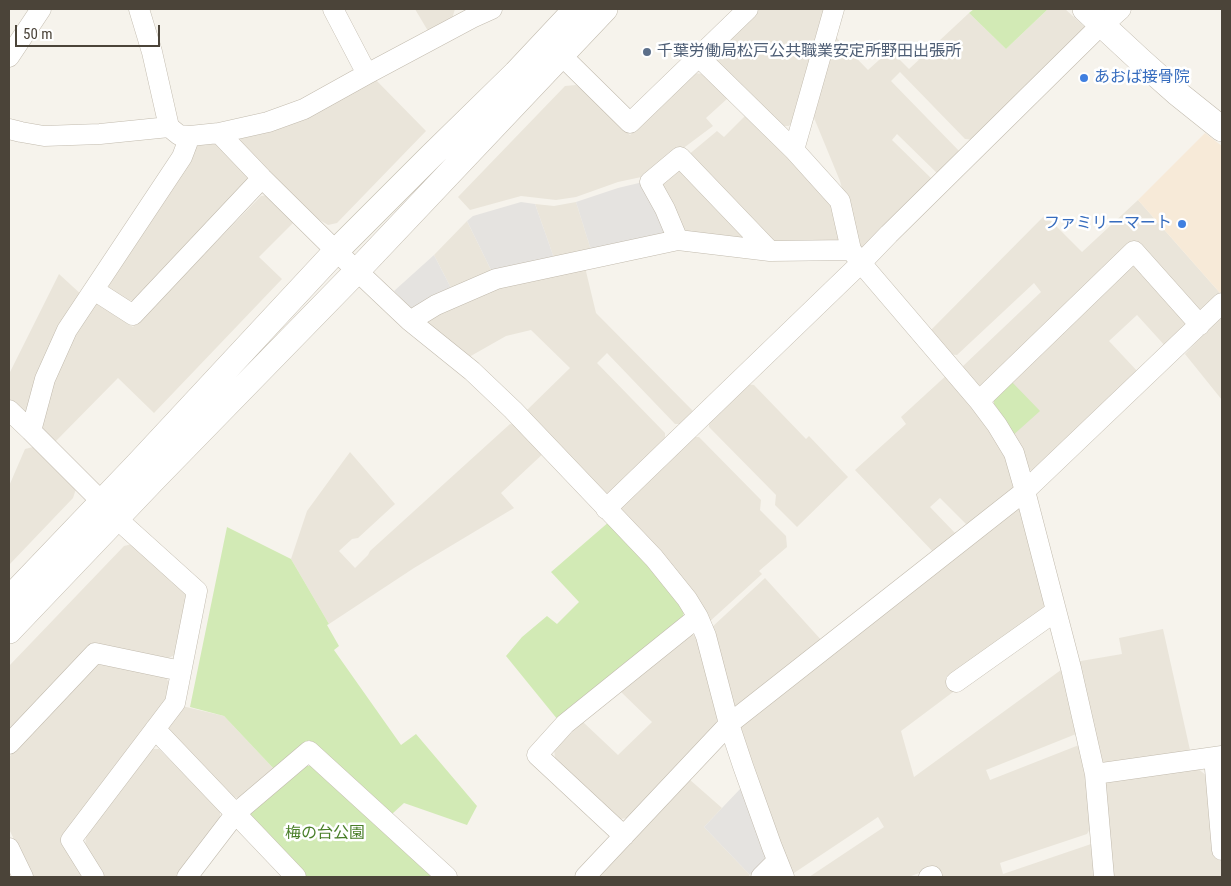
<!DOCTYPE html>
<meta charset="utf-8">
<style>
body{margin:0}
#map{position:relative;width:1231px;height:886px;overflow:hidden;background:#f6f3ec;font-family:"Roboto Condensed",sans-serif}
canvas{display:block}
.frame{position:absolute;inset:0;border:10px solid #4b4439;pointer-events:none}
.scale{position:absolute;left:15px;top:25px;width:145px;height:22px;box-sizing:border-box;border:2px solid #4b4439;border-top:0;padding-left:6px;font-size:15px;line-height:18px;white-space:nowrap;color:#4b4439;-webkit-text-stroke:4px #fff;paint-order:stroke}
</style>
<div id="map">
<canvas width="1231" height="886"></canvas>
<div class="frame"></div>
<div class="scale">50 m</div>
</div>
<script>
const ctx = document.querySelector('canvas').getContext('2d');
ctx.lineJoin = 'round';
function fillPath(path, color) {
  ctx.fillStyle = color;
  ctx.fill(path, 'evenodd');
}
function strokePath(path, color, width, dash) {
  ctx.strokeStyle = color;
  ctx.lineWidth = width;
  ctx.lineCap = dash ? 'butt' : 'round';
  ctx.setLineDash(dash || []);
  ctx.stroke(path);
}
function label(font, color, halo, rows, align = 'center') {
  ctx.font = font + ' "Roboto Condensed","Noto Sans JP",sans-serif';
  ctx.lineWidth = 5;
  ctx.setLineDash([]);
  ctx.textBaseline = 'middle';
  ctx.strokeStyle = halo;
  ctx.fillStyle = color;
  for (const [text, x, y, turn = 0] of rows) {
    ctx.save();
    ctx.translate(x, y);
    ctx.rotate((+turn || 0) * Math.PI / 180);
    ctx.textAlign = isNaN(turn) ? turn : align;
    if (halo) ctx.strokeText(text, 0, 0);
    ctx.fillText(text, 0, 0);
    ctx.restore();
  }
}
fillPath(new Path2D(`
 M415 9H455L452 19 428 31Z
 M760 9H828L801 112 789 126H780L715 62V52Z
 M1048 9H1065L1085 27 977 140 965 139 900 72 891 81 962 154 940 176 897 134 892 140 934 181 864 250 857 248 840 181 812 113 833 34 868 70 890 50 909 69 969 13 1006 49Z
 M694 73 703 74 728 98 706 118 713 126 646 176 618 182 576 197 556 200 521 196 470 210 458 197 565 86 576 85 584 91 630 135Z
 M374 78 426 131 337 223 328 225 318 219 239 141 241 134Z
 M745 116 834 204 844 246 774 247 687 156 717 131 724 137Z
 M210 138 248 175V184L135 300 126 301 109 288 107 280 200 140Z
 M679 164 758 246 684 236 656 183Z
 M268 195 295 221 259 257 282 279 154 413 118 378 54 443 39 430 50 382 91 305 99 303 133 327 261 196Z
 M1138 200 1220 293 1204 309H1195L1134 242 986 385H977L962 367 1041 292 1034 283 957 355 946 354 928 333 1045 215 1082 252Z
 M576 202 591 250 554 258 535 204 554 206Z
 M467 221 492 272 451 288 434 255Z
 M584 263 596 313 695 413 684 424H675L607 353 597 363 665 433V442L608 496 525 412 570 368 531 330 506 336 469 357 428 323 432 312 459 297Z
 M1129 265H1137L1188 320 1187 329 1167 348 1137 315 1109 341 1139 373 1033 471 1024 468 1011 437 1010 380Z
 M59 274 83 296 28 413 9 405V374Z
 M1222 315V400L1185 354Z
 M949 373 1009 459 1018 491 967 525 940 498 930 507 955 533V541L936 555 855 470 906 424 901 417Z
 M746 384 754 385 806 439 809 436 848 477 797 527 775 505 776 495 709 427V419Z
 M510 424 519 425 546 451 501 493 514 508 414 568 329 624 291 559 307 511 350 452 395 504 358 538 352 539 339 551 355 568 368 555 370 551Z
 M691 437H699L761 500 760 510 786 536 787 547 759 571 762 574 708 623 617 508Z
 M33 447 76 489 73 498 9 565V486L25 449Z
 M1018 508 1022 509 1047 601 1042 614 946 682 953 692 901 731 914 777 1065 667 1076 734 986 770 990 780 1079 745 1083 748 1094 821 1087 834 1000 863 1003 874 1097 842 1100 877H937L934 868 908 877H809L884 827 878 817 794 873 787 870 739 723Z
 M132 544 184 591 187 599 176 654 169 658 94 644 9 731V666L124 546Z
 M765 578 823 642 738 711 732 709 711 628Z
 M1163 629 1190 750 1186 755 1103 767 1075 662 1122 654 1119 638Z
 M689 634 697 636 718 716 716 724 629 818 620 819 555 758 554 749 583 722 618 755 652 722 620 691Z
 M104 663 165 675 169 683 167 699 62 840 84 877H32L9 829V757L96 666Z
 M182 706 224 716 274 769 239 798 230 797 169 734 168 726Z
 M150 749H159L220 811V820L177 877H104L85 846 86 837Z
 M1197 768 1207 776 1215 858H1222V877H1112L1105 778Z
 M689 779 722 808 704 827 750 875 748 877H598Z`), '#eae5da');
fillPath(new Path2D(`
 M1205 133 1222 146V290L1220 293 1138 200Z`), '#f7ead8');
fillPath(new Path2D(`
 M974 9H1048L1006 49 969 13Z
 M1010 380 1040 411 1011 437 999 411 994 404V396Z
 M610 521 685 608 683 616 558 720 506 656 522 637 547 616 557 624 579 602 551 572Z
 M227 527 291 559 329 624 327 625 339 646 334 650 401 745 416 734 477 806 467 825 404 803 392 814 309 740 274 769 224 716 190 707Z
 M305 766H313L435 877H307L250 819 251 811Z`), '#d2eab5');
fillPath(new Path2D(`
 M643 182 671 236 591 250 576 202 618 188Z
 M521 202 535 204 554 258 492 272 467 221 473 216Z
 M434 255 451 288 412 309 394 291Z
 M741 788 766 854 764 862 750 875 704 827Z`), '#e5e3e0');
const minor = new Path2D(`
 M139 9 152 52 169 127 179 135 190 136 219 133 268 122 304 109 367 74 472 18 492 9
 M333 9 367 74
 M1103 25 1121 9
 M561 55 630 123 748 9
 M9 57 41 9
 M699 57 794 150 840 201 851 250 861 263 979 401 997 425 1014 453 1025 491 1071 668 1095 774 1104 877
 M9 129 21 132 44 136 100 134 169 127
 M219 133 262 178 336 251 410 321 472 371 513 410 654 558 687 599 698 617 706 636 729 724 743 766 772 847 784 877
 M794 150 834 9
 M678 240 665 209 650 182 680 157 770 251
 M94 290 133 315 262 178
 M410 321 436 305 496 279 678 240 770 251 851 250
 M979 401 1134 251 1200 325
 M9 410 31 431
 M102 502 31 431 45 379 67 330 182 157 190 136
 M606 509 861 263 889 234 1102 24
 M956 682 1056 611
 M155 729 296 877
 M9 744 95 653 181 671
 M1214 757 1222 850
 M1095 774 1222 756
 M624 836 537 755 565 724 698 617
 M9 848 23 877
 M94 877 71 840 175 703 197 591 116 518
 M187 877 236 813 309 751 447 877
 M585 877 729 724 1025 491 1222 303
 M761 877 777 861
 M929 877 932 876`);
const tertiary = new Path2D(`
 M1085 9 1141 61 1177 93 1222 129
 M9 599 138 464 336 251 431 156 516 73 576 9
 M9 631 154 479 357 271 605 9`);
strokePath(minor, '#c2bbae', 21);
strokePath(tertiary, '#c2bbae', 26);
strokePath(minor, '#fff', 20);
strokePath(tertiary, '#fff', 25);
for (const [x, y, r, color] of [
 [647,52,5,"#5c6f8a"],
 [1084,78,5,"#3f7fe0"],
 [1182,224,5,"#3f7fe0"]
]) {
  const dot = new Path2D();
  dot.arc(x, y, r, 0, 2 * Math.PI);
  ctx.fillStyle = color;
  ctx.fill(dot);
  strokePath(dot, '#fff', 2);
}
label('16px', '#4e5e75', '#fff', [
 ["千葉労働局松戸公共職業安定所野田出張所",657,52]
], 'left');
label('16px', '#366cbe', '#fff', [
 ["あおば接骨院",1094,78],
 ["ファミリーマート",1172,224,"right"]
], 'left');
label('16px', '#4a7f2a', '#fff', [
 ["梅の台公園",325,834]
]);
</script>
